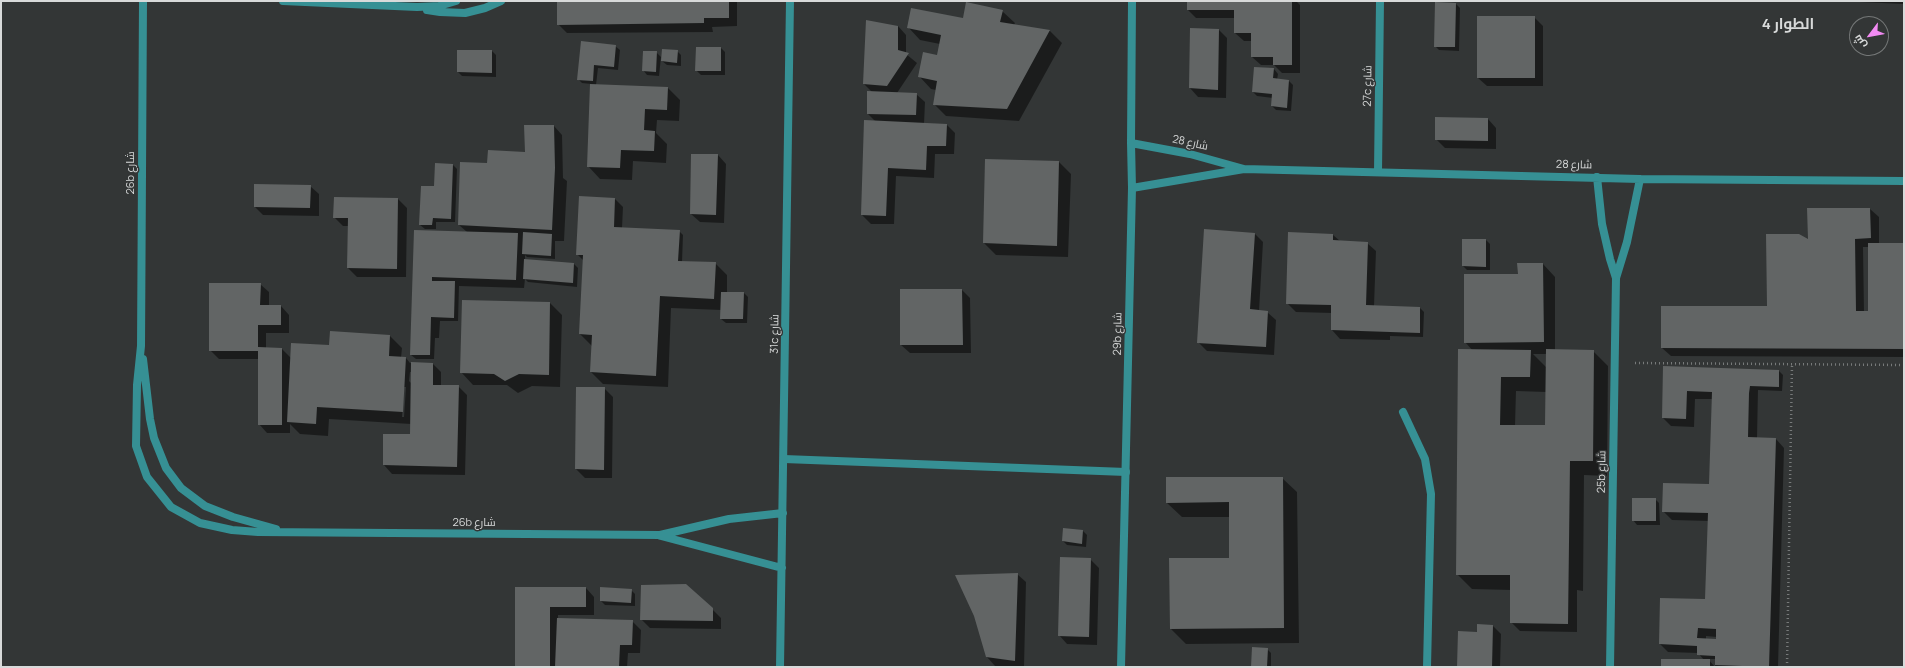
<!DOCTYPE html>
<html>
<head>
<meta charset="utf-8">
<style>
	body { margin:0 }
	#map { position:relative; width:1905px; height:668px; overflow:hidden; background:#333636; font-family:Manrope,Cairo,sans-serif }
	canvas { display:block }
	.frame { position:absolute; inset:0; border:2px solid #d8dada; pointer-events:none }
	.north { position:absolute; left:1849px; top:16px; width:40px; height:40px; box-sizing:border-box; background:#333636; border:1px solid #757878; border-radius:50%; rotate:238deg; font-size:11px; font-weight:700; line-height:16px; text-align:center; color:#d8dada }
	.north::after { content:''; display:block; margin:auto; width:14px; height:18px; background:#f28af3; clip-path:polygon(50% 0,100% 100%,50% 72%,0 100%) }
</style>
</head>
<body>
<div id="map">
<canvas width="1905" height="668"></canvas>
<div class="frame"></div>
<div class="north">ش</div>
</div>
<script>
const ctx = document.querySelector('canvas').getContext('2d');
ctx.lineJoin = 'round';
function paint(path, color) { ctx.fillStyle = color; ctx.fill(path, 'evenodd'); }
const toPath = rows => new Path2D(rows.map(r => 'M' + r).join(''));
function strokePath(path, color, width, dash) { ctx.strokeStyle = color; ctx.lineWidth = width; ctx.lineCap = dash ? 'butt' : 'round'; ctx.setLineDash(dash || []); ctx.stroke(path); }
function write(font, color, halo, rows, align = 'center') {
  ctx.font = font + ' Manrope,Cairo,sans-serif'; ctx.lineWidth = 3; ctx.setLineDash([]); ctx.textBaseline = 'middle'; ctx.strokeStyle = halo; ctx.fillStyle = color; for (const [text, x, y, turn = 0] of rows) {
    ctx.save(); ctx.translate(x, y); ctx.rotate((+turn || 0) * Math.PI / 180); ctx.textAlign = isNaN(turn) ? turn : align; if (halo) ctx.strokeText(text, 0, 0); ctx.fillText(text, 0, 0); ctx.restore();
  }
}
paint(toPath([
	[587,1,737,1,737,26,712,27,713,32,567,33,558,24],
	[1188,1,1296,1,1300,5,1300,73,1282,73,1274,65,1261,65,1252,57,1252,41,1244,41,1235,33,1235,18,1196,18,1188,10],
	[1837,1,1904,1,1904,4],
	[1456,4,1460,8,1459,51,1439,50,1435,46],
	[1002,11,1015,23,1014,25,1050,31,1062,43,1019,121,946,116,934,104,936,90,931,89,919,76,938,56,940,44,920,40,908,27,963,19],
	[1534,17,1543,26,1543,86,1487,86,1478,78],
	[898,26,906,35,906,54,917,63,897,93,916,94,925,102,924,124,947,125,955,133,954,154,935,154,934,178,896,176,894,224,871,224,862,215,865,121,876,122,868,114,872,92,864,84],
	[1191,29,1219,30,1227,38,1226,98,1198,97,1190,88],
	[615,46,620,50,618,70,598,68,596,85,668,88,680,100,679,121,657,120,656,133,667,144,666,163,633,161,632,180,600,179,588,166,591,84,582,83,578,79],
	[721,48,725,52,725,75,701,75,696,70],
	[492,51,496,55,496,77,462,76,458,72],
	[677,51,681,55,681,66,667,65,662,61],
	[656,52,661,57,659,76,647,75,643,70],
	[1255,68,1274,69,1278,74,1277,80,1289,81,1293,85,1291,111,1276,110,1272,106,1273,98,1257,96,1253,92],
	[1488,119,1496,128,1496,149,1445,148,1436,139],
	[554,126,562,135,563,178,567,181,564,241,555,241,555,259,527,257,525,255,525,260,574,264,578,268,577,287,528,282,525,279,524,288,459,286,458,321,440,321,439,338,435,338,434,359,416,359,411,355,415,231,467,232,459,225,488,164,525,153],
	[718,155,726,164,724,223,700,222,691,214],
	[1059,162,1071,174,1068,257,996,255,984,243],
	[453,165,457,169,455,222,436,222,436,229,425,229,420,225,435,187],
	[310,186,319,194,319,216,263,215,255,207],
	[335,198,398,199,407,208,406,277,357,277,348,268,349,226,343,226,334,217],
	[615,199,623,207,622,228,679,231,683,235,682,262,715,263,727,275,727,293,744,293,748,297,747,323,726,323,721,319,721,310,671,308,668,387,603,384,591,372,593,347,580,334,584,261,577,254],
	[1808,209,1870,209,1879,217,1879,244,1904,244,1904,357,1671,356,1662,348,1768,307,1809,241],
	[1863,247,1869,247,1869,312,1864,312],
	[1255,234,1263,242,1259,311,1267,312,1276,320,1274,355,1207,351,1198,342],
	[1333,235,1340,241,1367,243,1376,251,1374,306,1420,308,1424,312,1423,337,1390,336,1390,340,1340,339,1332,330,1332,313,1296,312,1287,303],
	[1486,240,1490,244,1490,270,1467,270,1463,266],
	[1543,264,1555,277,1555,350,1593,351,1608,366,1607,476,1584,475,1583,591,1577,590,1577,632,1520,631,1511,622,1511,590,1472,589,1457,574,1473,351,1465,342,1519,275],
	[1533,354,1547,354,1547,368],
	[1516,391,1546,392,1546,426,1515,426],
	[260,284,269,292,269,306,281,306,289,315,289,333,266,333,266,348,282,349,291,358,330,346,390,336,402,348,401,358,406,358,410,363,433,364,441,372,441,386,458,386,467,395,465,475,392,474,384,465,384,435,411,435,411,424,329,419,328,436,300,434,290,424,290,433,267,433,259,424,259,359,219,359,210,350],
	[410,372,412,372,411,383,409,381],
	[404,387,406,387,404,417,402,417],
	[962,290,970,298,971,353,910,353,901,345],
	[550,303,562,315,560,387,532,386,518,393,507,385,473,385,461,372],
	[1664,367,1779,371,1783,375,1782,391,1758,390,1757,438,1776,439,1784,448,1778,667,1662,667,1704,660,1698,653,1668,652,1660,644,1708,601,1709,521,1672,520,1663,511,1710,485,1713,399,1695,399,1694,427,1671,426,1663,418],
	[1706,636,1717,637,1717,640,1706,639],
	[1708,659,1716,659,1715,667],
	[577,388,604,388,613,397,612,478,585,478,576,469],
	[1282,478,1297,492,1299,643,1186,644,1171,629,1230,559,1230,517,1182,517,1167,503],
	[1655,499,1659,503,1660,525,1637,525,1633,520],
	[1083,531,1087,535,1086,547,1067,545,1063,541],
	[1090,559,1099,568,1097,645,1067,644,1059,635],
	[1017,574,1026,582,1024,667,995,666,987,657],
	[516,588,586,588,594,597,594,615,558,615,558,619,632,621,641,630,640,653,628,653,627,667,516,667],
	[631,590,635,594,635,606,605,605,601,601],
	[712,609,721,618,721,629,650,628,641,619],
	[1493,626,1501,634,1500,667,1458,667,1478,633],
	[1267,649,1271,653,1271,667,1252,667]
]), '#0007');
paint(toPath([
	[557,1,729,1,729,18,704,18,704,23,557,25],
	[1187,1,1292,1,1292,65,1273,65,1273,57,1251,57,1251,33,1234,33,1234,10,1187,10],
	[966,2,1003,10,1000,22,1050,30,1007,109,933,105,937,81,918,77,923,52,937,55,941,35,907,28,911,8,963,18],
	[1435,2,1456,3,1455,47,1434,47],
	[1477,16,1535,16,1535,78,1477,78],
	[866,20,898,26,898,50,909,53,887,86,863,84],
	[1190,28,1219,29,1218,90,1189,88],
	[581,41,616,45,614,67,594,65,593,81,577,80],
	[696,47,721,47,721,71,695,71],
	[662,49,678,50,677,63,661,61],
	[457,50,492,50,492,73,457,72],
	[643,51,657,51,656,72,642,71],
	[1254,67,1274,68,1273,78,1289,80,1287,108,1271,106,1272,94,1252,92],
	[590,84,668,87,667,110,645,109,644,130,655,131,654,151,621,150,620,168,587,167],
	[867,91,917,93,916,115,867,114],
	[1435,117,1488,118,1488,141,1435,140],
	[864,120,947,124,946,146,927,146,926,170,888,168,886,216,861,215],
	[524,125,554,125,555,168,552,230,458,225,460,162,487,163,488,150,525,152],
	[691,154,718,154,716,215,690,214],
	[985,159,1059,161,1057,246,983,243],
	[435,163,453,164,451,219,433,218,432,225,419,225,421,186,434,186],
	[254,184,311,185,310,208,254,207],
	[579,196,615,198,614,227,680,230,678,261,716,262,714,299,660,296,656,376,590,372,592,335,579,334,583,255,576,255],
	[334,197,398,198,397,269,347,268,348,218,333,218],
	[1807,208,1870,208,1871,238,1855,239,1856,311,1868,311,1868,243,1904,243,1904,349,1661,348,1661,306,1767,306,1766,234,1799,234,1808,239],
	[1204,229,1255,233,1250,309,1268,311,1266,347,1197,343],
	[414,230,518,233,516,280,432,277,432,281,455,281,454,318,431,317,430,355,410,355],
	[523,232,552,234,551,256,522,254],
	[1288,232,1333,234,1333,240,1368,242,1366,305,1420,307,1420,333,1331,330,1331,305,1286,304],
	[1462,239,1486,239,1486,267,1462,266],
	[524,259,574,263,573,283,523,279],
	[1517,263,1543,263,1544,342,1464,343,1464,274,1518,274],
	[209,283,261,283,260,305,281,305,281,325,258,325,258,347,282,348,282,425,258,425,258,351,209,351],
	[900,289,962,289,963,345,900,345],
	[721,292,744,292,743,319,720,319],
	[462,300,550,302,549,375,519,374,505,381,494,374,460,373],
	[330,331,390,335,389,356,406,357,403,412,317,407,316,424,287,422,291,343,329,345],
	[1458,349,1531,350,1530,377,1501,377,1500,425,1545,425,1546,349,1594,350,1593,461,1570,461,1568,624,1510,623,1510,575,1456,575],
	[411,362,433,363,433,385,459,385,457,467,383,465,383,434,410,434],
	[1663,366,1779,370,1779,387,1750,386,1749,393,1748,437,1776,438,1769,667,1715,665,1715,656,1697,655,1697,646,1659,644,1660,598,1705,599,1708,513,1662,512,1663,483,1709,484,1712,392,1687,391,1686,419,1662,418],
	[1698,628,1716,629,1716,639,1697,638],
	[576,387,605,387,604,470,575,469],
	[1166,477,1283,477,1284,628,1170,629,1169,558,1229,558,1229,502,1166,503],
	[1632,498,1656,498,1656,521,1632,521],
	[1063,528,1083,530,1082,544,1062,541],
	[1060,557,1091,558,1089,637,1058,636],
	[1018,573,1015,661,986,657,974,616,955,575],
	[686,584,713,608,713,621,640,620,641,585],
	[515,587,586,587,586,607,550,607,550,667,515,667],
	[600,587,632,589,631,603,600,601],
	[557,618,633,620,632,645,620,645,619,667,555,667],
	[1477,624,1493,625,1492,667,1457,667,1458,631,1477,632],
	[1252,647,1268,648,1267,667,1251,667],
	[1661,659,1710,659,1710,667,1661,667]
]), '#626565');
strokePath(toPath([
	[1635,363,1904,365],
	[1787,667,1792,364]
]), '#777a7a', 2.5, [1, 3]);
strokePath(toPath([
	[784,459,1126,472]
]), '#369094', 8);
strokePath(toPath([
	[143,1,141,346,137,385,136,446,147,477,171,507,200,523,232,530,258,532,660,535,729,519,783,513],
	[283,1,417,7,439,6,456,1],
	[427,10,440,12,465,13,485,8,501,1],
	[1131,143,1190,154,1244,169],
	[1378,172,1380,1],
	[1597,177,1602,224,1610,259,1616,278],
	[1132,188,1244,169,1640,179,1904,181],
	[143,359,150,419,154,438,166,468,181,488,205,506,233,517,276,529],
	[1403,412,1425,459,1431,494,1427,667],
	[661,536,782,568],
	[780,667,790,1],
	[1121,667,1132,188,1131,143,1132,1],
	[1610,667,1616,278,1627,242,1640,179]
]), '#369094', 8);
write('11px', '#d8dada', '#333636', [
	["27c شارع",1368,86,-89],
	["شارع 28",1190,143,12],
	["شارع 28",1574,165,1],
	["26b شارع",131,173,-90],
	["31c شارع",775,334,-89],
	["29b شارع",1118,334,-89],
	["25b شارع",1602,472,-89],
	["26b شارع",474,523]
]);
write('bold 15px', '#d8dada', '#333636', [
	["الطوار 4",1788,25]
]);
</script>
</body>
</html>
